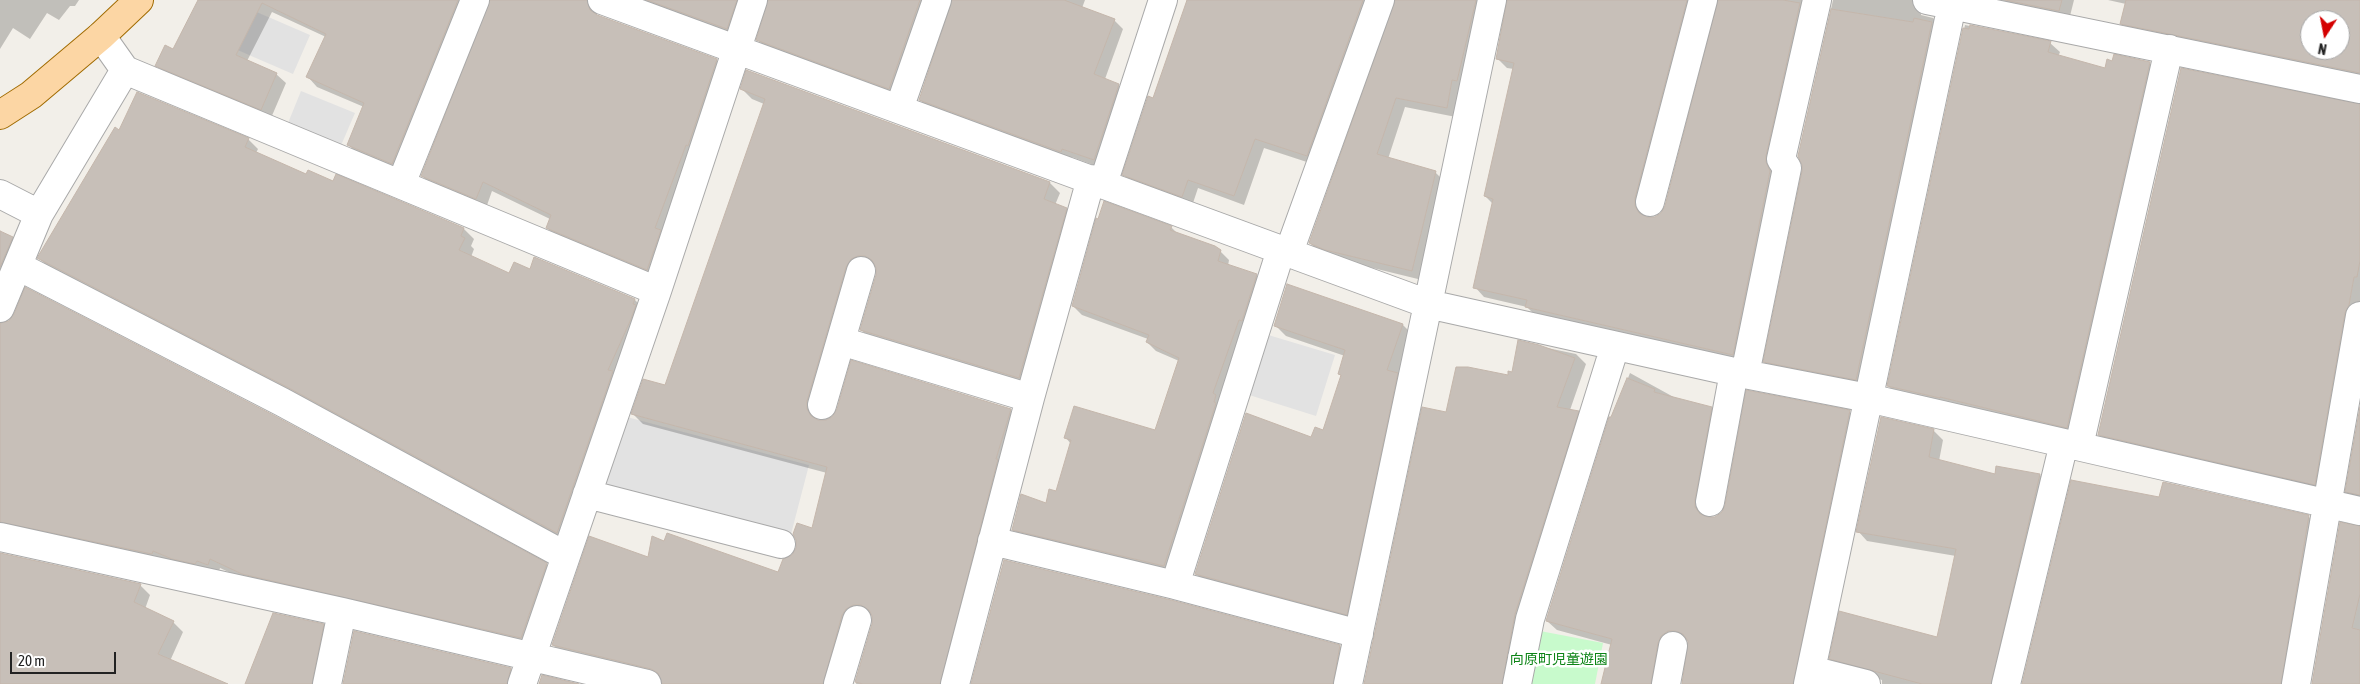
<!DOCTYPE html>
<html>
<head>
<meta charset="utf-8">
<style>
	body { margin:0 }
	#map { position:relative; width:2360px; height:684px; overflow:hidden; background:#f2efe9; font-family:"Asap Condensed",sans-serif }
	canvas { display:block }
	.north { position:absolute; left:2300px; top:10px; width:50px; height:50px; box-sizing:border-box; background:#fff; border:1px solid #a7a7a7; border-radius:50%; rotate:191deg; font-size:14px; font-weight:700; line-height:20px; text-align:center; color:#222 }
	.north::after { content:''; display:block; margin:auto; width:18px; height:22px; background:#d40000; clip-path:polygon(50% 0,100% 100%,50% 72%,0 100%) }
	.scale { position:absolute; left:10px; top:652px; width:106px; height:22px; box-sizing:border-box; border:2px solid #222; border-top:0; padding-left:6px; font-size:15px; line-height:18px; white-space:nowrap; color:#222; -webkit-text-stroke:4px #fff; paint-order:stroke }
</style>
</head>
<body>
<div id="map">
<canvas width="2360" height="684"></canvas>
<div class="north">N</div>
<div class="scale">20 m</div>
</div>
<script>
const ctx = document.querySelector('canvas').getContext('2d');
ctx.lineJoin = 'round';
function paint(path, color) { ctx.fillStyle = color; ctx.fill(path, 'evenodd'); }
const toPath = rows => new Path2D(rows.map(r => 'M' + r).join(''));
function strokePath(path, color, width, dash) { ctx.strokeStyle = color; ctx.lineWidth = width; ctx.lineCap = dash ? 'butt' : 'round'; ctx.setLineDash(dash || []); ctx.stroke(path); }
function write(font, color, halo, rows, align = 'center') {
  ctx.font = font + ' "Asap Condensed","Noto Sans JP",sans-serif'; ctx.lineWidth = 5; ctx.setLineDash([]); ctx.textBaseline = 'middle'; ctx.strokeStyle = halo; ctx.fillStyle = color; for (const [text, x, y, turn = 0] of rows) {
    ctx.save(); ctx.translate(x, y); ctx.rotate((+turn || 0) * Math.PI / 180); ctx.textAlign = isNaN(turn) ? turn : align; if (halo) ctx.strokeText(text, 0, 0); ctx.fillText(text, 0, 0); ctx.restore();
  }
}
paint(toPath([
	[1540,631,1603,643,1595,684,1529,684]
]), '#c8facc');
paint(toPath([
	[209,0,229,0,310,35,293,74,184,27],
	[301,91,355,113,339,150,286,128],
	[1265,334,1335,355,1316,416,1246,394],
	[623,416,809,465,790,538,601,489]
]), '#e2e2e2');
paint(toPath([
	[0,0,79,0,75,6,70,6,59,20,47,13,30,39,13,28,0,49],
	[206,0,473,0,402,173,358,155,349,145,364,107,317,87,308,77,326,37,272,12,247,61,276,74,286,83,271,118,166,75,157,65,174,51],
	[491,0,600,0,597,4,597,16,716,60,726,70,657,279,557,237,547,228,550,219,492,191,486,208,432,185,422,176],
	[633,0,751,0,737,38],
	[769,0,935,0,899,98,767,49,758,40],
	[953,0,1085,0,1082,8,1114,20,1123,29,1105,79,1118,85,1128,95,1104,169,1072,157,1071,161,930,109,920,100],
	[1188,0,1378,0,1316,165,1264,148,1244,205,1198,188,1192,206,1133,184,1124,175,1153,100],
	[1396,0,1489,0,1456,117,1405,107,1388,159,1435,172,1445,182,1422,280,1336,259,1320,253,1310,243],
	[1508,0,1701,0,1644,208,1645,218,1655,218,1662,214,1666,206,1719,0,1815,0,1742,364,1536,316,1527,307,1484,297,1475,287,1493,204,1485,196,1514,69,1507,68,1497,58],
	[1833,0,1924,0,1921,6,1921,15,1933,18,1942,28,1866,389,1774,371,1765,361,1803,164,1799,156],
	[1975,0,2074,0,2069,20],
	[2108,0,2360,0,2360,80,2131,33,2122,23,2126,4],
	[2310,20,2340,20,2340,50,2310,50],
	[1965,25,2050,43,2060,52,2058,57,2106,70,2149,63,2159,72,2076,436,1898,396,1888,386],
	[742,89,1050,183,1060,193,1055,205,1066,209,1076,219,1029,388,872,340,861,330,877,276,876,266,868,265,817,411,817,421,1010,410,1020,420,951,684,856,684,873,624,873,615,863,615,835,684,663,684,663,679,563,655,553,645,649,559,779,574,813,530,827,473,643,424,633,414,666,387,764,104,752,99],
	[2360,105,2360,314,2324,493,2109,444,2099,434],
	[120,132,248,139,258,149,256,153,307,175,334,183,336,176,464,229,474,239,471,246,474,249,471,257,510,274,531,270,535,259,635,300,645,310,567,542,49,268,39,258],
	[1171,227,1177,233,1220,251,1229,260,1228,266,1256,275,1265,284,1173,575,1022,538,1013,529,1047,504,1057,493,1071,444,1066,438,1156,431,1179,361,1156,351,1147,342,1148,339,1082,315,1073,306],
	[0,233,12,238,22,248,0,301],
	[1287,286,1403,325,1414,336,1358,625,1207,585,1196,574,1312,438,1324,431,1342,376,1339,374,1345,356,1286,336,1275,325],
	[0,324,546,564,556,575,531,648,254,584,220,568,218,574,0,535],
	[1519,342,1576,354,1586,364,1570,410,1578,412,1588,422,1513,684,1365,684,1447,413,1513,373],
	[1630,373,1679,400,1711,408,1721,418,1704,510,1704,517,1715,518,1849,412,1859,421,1803,684,1683,684,1689,641,1686,640,1678,640,1662,684,1603,684,1612,645,1557,630,1547,621,1612,418],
	[2360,415,2360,502,2347,491],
	[1933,430,1943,440,1939,461,1996,476,1997,467,2040,475,2049,485,2001,684,1882,684,1882,680,1840,668,1831,658,1938,639,1956,556,1867,541,1858,531],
	[2164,483,2309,517,2318,526,2291,684,2023,684,2160,499],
	[2360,527,2360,684,2313,684],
	[0,554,140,585,150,595,145,609,173,622,183,632,170,661,227,684,0,684],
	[323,625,333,635,323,684,246,684],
	[1340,646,1350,656,1345,684,972,684],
	[510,669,520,679,519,684,344,684]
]), '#0003');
const building = toPath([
	[198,0,458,0,392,164,347,145,364,103,306,77,326,34,262,3,236,55,277,73,261,110,155,66,165,45,173,49,198,0],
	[490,0,587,0,590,10,597,15,717,59,688,146,686,145,655,228,661,230,647,270,546,228,551,215,483,182,476,199,421,176,490,0],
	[647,0,737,0,727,29,647,0],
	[768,0,920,0,889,89,756,40,768,0],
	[952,0,1064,0,1115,19,1094,74,1119,84,1094,160,1062,149,1061,152,919,100,952,0],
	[1187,0,1363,0,1307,156,1255,139,1234,196,1188,180,1182,197,1122,175,1148,96,1153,98,1187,0],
	[1395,0,1476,0,1457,81,1452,80,1447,108,1396,98,1377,154,1436,171,1412,271,1325,250,1309,243,1395,0],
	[1507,0,1687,0,1635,198,1635,206,1639,213,1647,217,1655,217,1661,213,1665,206,1718,0,1783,0,1800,3,1766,156,1766,162,1770,171,1733,355,1525,307,1527,300,1473,288,1493,199,1484,196,1514,63,1496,59,1507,0],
	[2005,0,2062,0,2059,11,2005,0],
	[2126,0,2360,0,2360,73,2120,24,2126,0],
	[2310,20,2340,20,2340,50,2310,50,2310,20],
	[1831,9,1913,22,1914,18,1932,22,1856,380,1763,362,1802,171,1802,165,1798,156,1831,9],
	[1970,25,2051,41,2048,52,2105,68,2107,59,2112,61,2114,54,2150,62,2067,428,1940,397,1940,398,1887,386,1963,28,1969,29,1970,25],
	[2181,68,2360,104,2360,261,2357,277,2354,277,2349,305,2345,313,2315,485,2098,435,2181,68],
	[746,70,1050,182,1044,199,1067,208,1019,378,860,330,876,275,876,268,872,260,865,256,858,256,851,259,846,267,807,401,807,409,811,416,818,420,826,420,832,417,837,409,851,360,1011,409,996,459,998,459,940,684,863,684,855,682,872,624,872,616,869,610,861,605,853,605,846,609,842,615,823,684,662,684,658,673,651,669,552,645,589,536,648,557,652,536,664,541,667,533,778,572,783,559,792,555,796,548,796,540,793,534,797,523,812,528,827,467,631,414,643,379,665,385,765,99,740,89,746,70],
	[137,92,249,138,245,147,306,174,308,170,333,181,336,174,464,228,461,236,465,238,459,250,509,273,514,262,530,269,534,257,635,299,633,304,636,305,631,319,608,370,613,371,557,533,289,388,37,258,115,127,119,130,137,92],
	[1104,201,1172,226,1170,230,1215,246,1221,250,1218,261,1257,274,1242,321,1239,320,1213,393,1216,395,1214,402,1216,403,1164,566,1012,530,1021,494,1046,503,1049,489,1056,491,1071,440,1064,438,1074,406,1155,430,1179,358,1146,342,1149,335,1072,306,1096,218,1098,219,1104,201],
	[0,231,13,237,0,267,0,231],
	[1287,284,1403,324,1387,370,1398,373,1347,615,1195,574,1246,413,1311,437,1315,427,1323,430,1341,375,1338,374,1345,350,1274,326,1287,284],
	[25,287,275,416,547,563,521,638,242,574,210,559,208,565,197,561,195,564,172,559,153,551,152,554,0,522,0,323,9,321,14,314,25,287],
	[1518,340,1539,345,1575,358,1557,407,1579,411,1515,614,1502,684,1364,684,1422,407,1446,412,1456,367,1468,367,1508,375,1508,371,1512,372,1518,340],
	[1627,378,1655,389,1654,392,1712,407,1695,500,1695,507,1700,514,1708,517,1715,517,1722,512,1725,505,1746,390,1850,410,1793,684,1682,684,1688,641,1683,634,1675,631,1668,631,1661,636,1658,643,1651,684,1601,684,1612,639,1546,621,1609,417,1611,417,1627,378],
	[2360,407,2360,495,2345,492,2360,407],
	[1881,417,1934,429,1929,457,1995,474,1996,466,2040,474,1991,684,1922,684,1829,659,1839,611,1937,637,1948,587,1956,549,1856,532,1881,417],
	[2071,480,2159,497,2163,482,2309,515,2281,684,2022,684,2071,480],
	[2340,522,2360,526,2360,594,2352,628,2360,630,2360,684,2312,684,2340,522],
	[0,553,141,584,134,602,174,621,158,654,228,684,0,684,0,553],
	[1004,560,1171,600,1340,645,1333,684,971,684,1004,560],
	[273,613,324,624,312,684,245,684,273,613],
	[354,631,511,668,507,684,343,684,354,631],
	[542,675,579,684,539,684,542,675]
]);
paint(building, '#c7bfb8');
strokePath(building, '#c4b6ab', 1);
const minor = toPath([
	[602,0,1428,304,1734,372,1868,398,2360,511],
	[1927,0,2360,89],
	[101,36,125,70,657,291],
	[899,109,937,0],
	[401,184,475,0],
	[1103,184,1163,0],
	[0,194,39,214],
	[1650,202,1703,0],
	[1289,252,1380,0],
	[18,266,282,402,566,556],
	[0,308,39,214,125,70],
	[841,341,1030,398],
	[1745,374,1787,168,1781,159,1817,0],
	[822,405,861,271],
	[2079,446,2169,49],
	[587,494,781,544],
	[1710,502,1734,372],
	[0,537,342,612,647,684],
	[992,541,1175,585,1359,634],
	[1175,585,1281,250],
	[1811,670,1866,684],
	[327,684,342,612],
	[522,684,657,291,753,0],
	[838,684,857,620],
	[955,684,1030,398,1091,179],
	[1348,684,1492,0],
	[1517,684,1530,619,1615,346],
	[1666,684,1673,646],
	[1808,684,1953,0],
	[2006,684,2064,443],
	[2296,684,2360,316]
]);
const major = toPath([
	[0,115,31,95,101,36,139,0]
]);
strokePath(minor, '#a9a9a9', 30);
strokePath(major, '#a06b00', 30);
strokePath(minor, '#fff', 28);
strokePath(major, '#fcd6a4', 28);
write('14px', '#0c8416', '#fff', [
	["向原町児童遊園",1559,660]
]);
</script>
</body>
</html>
